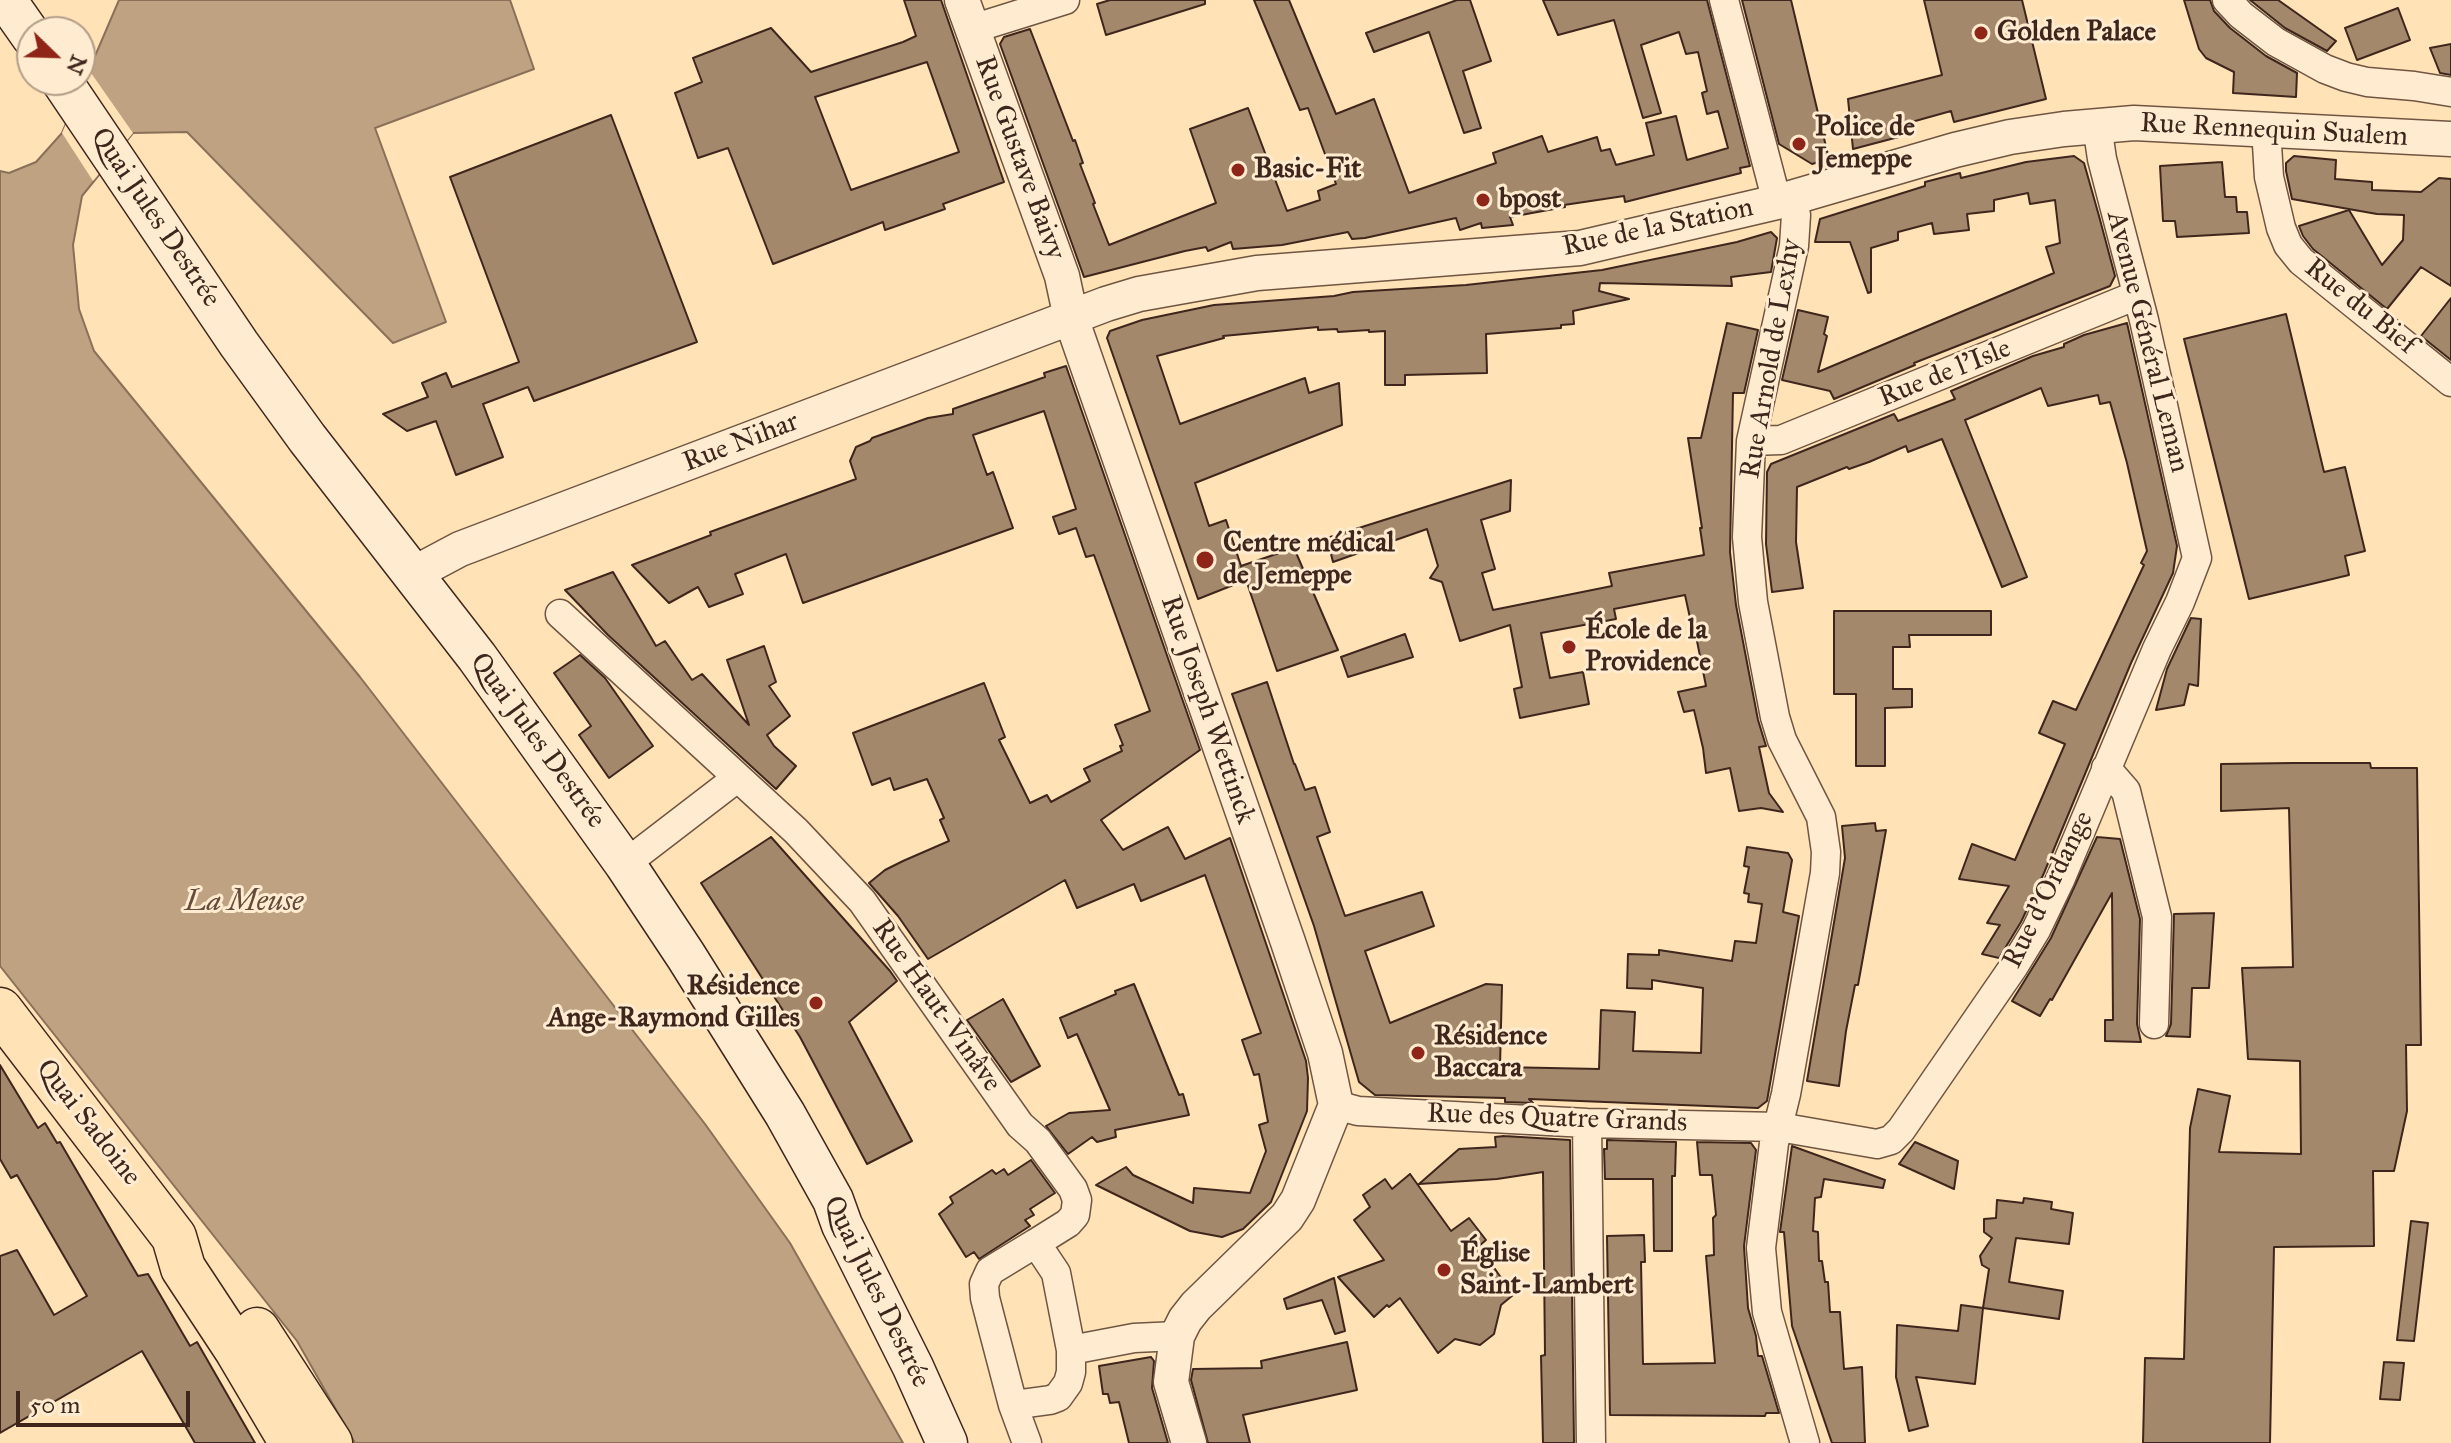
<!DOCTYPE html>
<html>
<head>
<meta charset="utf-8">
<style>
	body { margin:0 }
	#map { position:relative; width:2451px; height:1443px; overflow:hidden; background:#ffe2b6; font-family:"IM FELL Great Primer",serif }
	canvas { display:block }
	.north { position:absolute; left:16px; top:16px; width:80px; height:80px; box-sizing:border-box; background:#ffecd0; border:2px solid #b29d88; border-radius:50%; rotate:113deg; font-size:22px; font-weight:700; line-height:32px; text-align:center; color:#3f261c }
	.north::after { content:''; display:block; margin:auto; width:28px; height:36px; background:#8f2418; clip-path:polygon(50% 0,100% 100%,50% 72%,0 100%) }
	.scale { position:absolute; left:16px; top:1391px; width:174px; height:36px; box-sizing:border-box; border:4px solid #3f261c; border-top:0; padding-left:10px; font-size:24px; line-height:28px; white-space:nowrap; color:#3f261c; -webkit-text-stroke:6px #ffecd0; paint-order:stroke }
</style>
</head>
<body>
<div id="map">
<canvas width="2451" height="1443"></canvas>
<div class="north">N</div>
<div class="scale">50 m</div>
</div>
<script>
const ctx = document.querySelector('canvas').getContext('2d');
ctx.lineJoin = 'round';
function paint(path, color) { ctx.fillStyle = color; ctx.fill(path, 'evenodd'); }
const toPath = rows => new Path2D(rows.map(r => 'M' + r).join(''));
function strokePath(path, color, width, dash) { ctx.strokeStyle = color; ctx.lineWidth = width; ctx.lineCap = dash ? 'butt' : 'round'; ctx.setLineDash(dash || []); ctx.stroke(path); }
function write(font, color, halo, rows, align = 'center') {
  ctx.font = font + ' "IM FELL Great Primer",serif'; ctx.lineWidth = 6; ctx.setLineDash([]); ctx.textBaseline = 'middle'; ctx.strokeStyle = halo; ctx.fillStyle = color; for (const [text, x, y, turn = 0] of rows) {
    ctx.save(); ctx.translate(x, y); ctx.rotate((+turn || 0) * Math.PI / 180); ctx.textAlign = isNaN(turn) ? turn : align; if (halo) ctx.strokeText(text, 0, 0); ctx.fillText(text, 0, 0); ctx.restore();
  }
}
const water = toPath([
	[119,0,510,0,534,69,375,128,446,322,393,343,187,132,133,133,82,196,73,245,79,309,94,351,360,677,705,1124,790,1243,903,1443,355,1443,297,1341,0,966,0,171,9,173,36,162,62,133,119,0]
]);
paint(water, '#bea282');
strokePath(water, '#8b7059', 2);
paint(toPath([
	[89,70,133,133,93,181,62,133]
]), '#ffe2b6');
const building = toPath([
	[904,0,941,0,1004,182,943,204,945,209,885,230,883,222,773,264,728,148,698,158,675,93,702,82,693,58,771,28,811,72,903,42,916,36,904,0],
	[927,62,959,152,851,190,815,97,927,62],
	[1110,0,1205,0,1205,4,1106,35,1097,4,1110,0],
	[1254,0,1289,0,1336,114,1374,99,1409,193,1496,163,1493,153,1542,136,1548,152,1597,137,1601,151,1610,149,1616,165,1654,155,1646,123,1676,116,1687,160,1728,148,1718,111,1707,114,1702,93,1707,91,1698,52,1686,54,1679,32,1641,45,1661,113,1643,118,1614,20,1558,35,1543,0,1707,0,1750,166,1740,168,1741,173,1625,202,1624,196,1564,205,1565,207,1510,217,1513,225,1482,228,1481,223,1460,230,1456,218,1365,238,1352,239,1348,232,1282,245,1233,249,1231,242,1208,251,1206,247,1185,251,1084,277,1000,44,1004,37,1030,29,1073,141,1075,140,1083,163,1080,164,1095,203,1093,204,1109,245,1216,203,1190,129,1248,108,1287,211,1320,200,1318,191,1336,184,1308,108,1300,110,1254,0],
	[1457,0,1470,0,1491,61,1463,71,1481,128,1464,133,1429,32,1374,52,1366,33,1457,0],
	[1742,0,1791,0,1829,159,1812,164,1779,144,1742,0],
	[1924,0,2022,0,2046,99,1954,122,1951,111,1908,123,1910,134,1853,149,1848,99,1942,75,1924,0],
	[2184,0,2210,0,2214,11,2230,28,2266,56,2297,73,2296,97,2233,93,2234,72,2206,58,2199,49,2184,0],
	[2250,0,2278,0,2336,41,2327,51,2285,28,2250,0],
	[2398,8,2410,40,2357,60,2345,28,2398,8],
	[2451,44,2451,75,2440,73,2430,48,2451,44],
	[611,115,697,342,534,401,528,387,483,404,503,457,456,475,436,421,407,431,383,414,428,397,422,383,446,373,452,387,519,362,450,177,611,115],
	[2074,156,2084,163,2099,216,2115,276,2110,286,1914,363,1915,365,1834,399,1830,391,1782,380,1798,310,1828,317,1824,334,1827,336,1818,372,2054,273,2046,247,2060,243,2055,200,2030,204,2028,193,1994,200,1994,211,1967,214,1969,230,1934,234,1932,223,1898,232,1898,240,1871,248,1871,292,1868,293,1850,242,1815,242,1820,219,1925,186,1925,182,1960,173,1961,178,2026,162,2074,156],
	[2294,156,2336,160,2335,179,2372,182,2372,190,2421,192,2439,178,2451,179,2451,286,2421,267,2387,309,2313,249,2303,236,2299,226,2349,210,2382,265,2403,240,2404,215,2377,214,2292,199,2286,171,2286,163,2294,156],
	[2222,162,2225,197,2236,197,2237,212,2247,212,2249,233,2177,237,2175,221,2163,221,2160,166,2222,162],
	[1771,232,1777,238,1771,272,1731,277,1732,286,1600,283,1599,291,1629,299,1573,311,1574,324,1561,325,1561,328,1486,334,1487,373,1405,375,1405,385,1385,385,1385,331,1369,332,1369,330,1338,332,1337,329,1318,330,1318,327,1223,336,1224,338,1157,356,1180,424,1305,378,1309,393,1339,383,1342,425,1195,483,1209,526,1226,520,1242,569,1241,566,1294,548,1338,650,1277,671,1246,580,1198,599,1107,338,1110,331,1142,320,1214,305,1334,296,1353,292,1466,285,1602,270,1737,242,1771,232],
	[2451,298,2451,360,2421,336,2451,298],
	[2286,314,2324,472,2345,467,2365,551,2345,556,2349,575,2249,599,2184,339,2286,314],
	[1727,323,1758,330,1744,393,1733,393,1730,552,1736,605,1758,720,1766,746,1759,747,1769,793,1783,812,1761,808,1739,811,1730,768,1706,773,1703,748,1694,710,1684,712,1678,692,1706,686,1696,636,1694,636,1685,595,1614,609,1616,619,1541,633,1550,678,1583,672,1589,704,1520,718,1514,689,1522,687,1510,625,1460,641,1442,582,1430,578,1438,566,1427,529,1333,562,1327,538,1511,480,1510,511,1481,520,1495,569,1482,573,1493,610,1612,586,1609,573,1704,555,1700,528,1702,528,1688,438,1701,438,1727,323],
	[2127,323,2177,546,2173,573,2131,663,2044,873,2021,922,1999,958,1982,954,2000,925,1987,923,2009,886,1959,879,1972,844,2015,860,2065,744,2039,733,2053,701,2076,710,2144,565,2141,563,2147,551,2127,463,2110,402,2100,404,2098,395,2048,406,2041,388,1965,420,2027,577,2002,587,1942,439,1908,452,1906,446,1869,462,1849,469,1847,467,1797,487,1796,542,1803,588,1772,592,1766,544,1767,472,1771,464,1894,414,1898,421,1955,399,1951,391,2033,356,2064,347,2064,344,2084,335,2127,323],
	[1066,366,1200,750,1101,820,1123,850,1168,827,1185,859,1230,838,1306,1061,1308,1078,1307,1111,1271,1202,1243,1229,1222,1237,1190,1231,1096,1185,1126,1167,1133,1175,1193,1203,1194,1188,1250,1193,1266,1151,1259,1125,1268,1122,1259,1074,1254,1075,1242,1040,1261,1033,1205,875,1141,901,1134,884,1077,908,1065,880,928,959,898,916,869,883,885,870,903,861,949,841,940,820,944,818,927,779,894,790,890,778,872,785,853,733,984,683,1005,737,999,740,1030,803,1047,795,1051,802,1090,781,1084,769,1122,751,1120,746,1123,745,1115,725,1150,711,1094,555,1086,557,1076,528,1059,534,1053,517,1076,509,1044,411,973,435,987,475,993,472,1013,528,803,603,786,554,735,574,743,594,709,607,698,587,669,603,632,565,711,535,710,532,856,479,850,461,856,447,870,441,872,438,928,418,953,414,953,409,1045,377,1044,373,1066,366],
	[613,572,656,646,665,641,692,680,702,674,749,725,727,660,764,646,776,682,769,686,790,716,767,735,774,746,796,766,776,789,608,635,565,590,613,572],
	[1834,611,1991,611,1991,635,1909,635,1910,647,1893,647,1893,689,1912,689,1912,707,1885,708,1885,766,1856,766,1856,694,1834,694,1834,611],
	[2191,618,2201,619,2198,686,2189,684,2184,705,2156,710,2167,669,2191,618],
	[1405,634,1413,657,1348,677,1341,657,1405,634],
	[580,655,605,678,653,746,609,778,579,735,591,726,554,673,580,655],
	[1267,682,1294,764,1295,764,1305,790,1315,787,1330,832,1317,837,1345,916,1422,892,1434,926,1365,951,1390,1023,1486,984,1502,985,1500,1067,1599,1069,1601,1010,1635,1012,1633,1051,1701,1053,1703,988,1652,980,1652,989,1627,988,1628,954,1659,955,1659,950,1732,961,1735,941,1756,943,1762,904,1748,902,1749,894,1744,893,1749,867,1744,866,1747,847,1788,853,1792,860,1783,912,1799,916,1767,1101,1758,1108,1529,1099,1533,1103,1505,1102,1505,1098,1375,1095,1359,1082,1314,926,1232,694,1267,682],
	[2293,763,2370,763,2371,768,2417,768,2421,1045,2406,1045,2407,1111,2394,1171,2373,1171,2374,1246,2274,1247,2270,1443,2143,1443,2145,1358,2184,1359,2190,1128,2198,1089,2230,1096,2219,1152,2301,1154,2300,1061,2248,1059,2242,968,2293,967,2289,808,2221,811,2221,764,2293,763],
	[1875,823,1876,831,1886,830,1858,985,1855,985,1846,1031,1839,1086,1807,1081,1845,858,1842,826,1875,823],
	[771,837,890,971,897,981,849,1022,912,1141,867,1164,800,1037,701,883,771,837],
	[2097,837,2120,839,2140,919,2137,1024,2141,1042,2105,1041,2105,1020,2113,1020,2112,893,2052,1000,2050,999,2040,1016,2012,1001,2051,938,2097,837],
	[2214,913,2209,988,2192,988,2190,1037,2166,1036,2171,1024,2174,914,2214,913],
	[1134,984,1179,1095,1183,1094,1189,1115,1115,1130,1116,1137,1097,1142,1092,1137,1068,1154,1046,1126,1069,1113,1110,1110,1077,1034,1068,1038,1060,1018,1116,994,1115,991,1134,984],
	[1003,999,1040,1066,1011,1082,967,1020,1003,999],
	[0,1065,38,1128,45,1123,57,1143,60,1142,138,1276,148,1274,190,1346,197,1342,255,1443,195,1443,142,1351,0,1433,0,1256,17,1250,54,1315,87,1296,17,1175,11,1178,0,1159,0,1065],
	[1504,1136,1570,1140,1574,1443,1543,1443,1541,1356,1545,1355,1543,1172,1497,1179,1419,1184,1459,1149,1496,1147,1495,1137,1504,1136],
	[1607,1140,1676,1142,1675,1176,1672,1176,1672,1251,1654,1251,1653,1179,1605,1179,1604,1149,1607,1149,1607,1140],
	[1697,1142,1751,1143,1756,1150,1744,1246,1748,1308,1756,1336,1758,1356,1762,1356,1779,1413,1766,1413,1765,1416,1610,1415,1607,1236,1644,1235,1645,1262,1641,1262,1643,1364,1715,1363,1706,1256,1714,1255,1713,1218,1716,1215,1712,1175,1700,1175,1697,1142],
	[1915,1142,1958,1161,1954,1189,1899,1164,1915,1142],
	[1792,1146,1885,1180,1883,1188,1824,1179,1821,1197,1815,1198,1813,1231,1818,1232,1819,1261,1822,1261,1825,1282,1828,1282,1830,1312,1840,1312,1844,1369,1862,1367,1865,1443,1832,1443,1792,1326,1784,1232,1780,1232,1792,1146],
	[1031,1160,1055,1193,1030,1209,1034,1215,1025,1220,1030,1226,979,1259,974,1252,966,1257,939,1214,953,1203,950,1197,992,1170,996,1174,1004,1169,1008,1175,1031,1160],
	[1410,1174,1451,1231,1469,1218,1486,1240,1479,1246,1513,1295,1501,1305,1494,1334,1480,1345,1455,1339,1438,1353,1400,1298,1389,1307,1387,1305,1374,1317,1338,1277,1384,1260,1354,1220,1370,1207,1363,1195,1385,1179,1392,1189,1410,1174],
	[2024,1198,2052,1202,2051,1209,2073,1213,2069,1244,2016,1238,2009,1282,2063,1291,2059,1319,1983,1308,1989,1269,1982,1265,1980,1256,1992,1238,1984,1232,1984,1219,1996,1218,1997,1200,2023,1203,2024,1198],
	[2411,1221,2428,1223,2414,1341,2397,1340,2411,1221],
	[1334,1278,1345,1331,1335,1334,1322,1300,1287,1309,1284,1299,1334,1278],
	[1961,1305,1983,1308,1975,1384,1916,1377,1928,1426,1909,1431,1896,1377,1897,1325,1958,1331,1961,1305],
	[1347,1342,1357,1390,1243,1415,1250,1443,1208,1443,1191,1380,1193,1369,1262,1368,1261,1361,1347,1342],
	[1151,1357,1154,1361,1152,1388,1168,1443,1129,1443,1119,1402,1110,1403,1108,1394,1103,1394,1099,1366,1151,1357],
	[2384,1362,2404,1363,2400,1400,2380,1399,2384,1362]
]);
paint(building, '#a3886c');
strokePath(building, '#3f261c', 2);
const minor = toPath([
	[1724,0,1777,202],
	[2227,0,2241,15,2276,42,2325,69,2346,77,2367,82,2414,86,2451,92],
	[972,29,1065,0],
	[2266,128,2269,177,2281,228,2288,245,2301,261,2451,382],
	[1792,198,1796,215,1794,246,1751,441,1747,537,1753,602,1775,717,1782,740,1821,817,1826,852,1825,873,1786,1094,1774,1143,1761,1248,1767,1312,1805,1443],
	[1751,441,1781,440,2137,295],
	[560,614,796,831,862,901,1020,1125,1038,1141,1073,1189,1077,1200,1075,1215,1068,1223,1036,1243],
	[2106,768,2126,791,2157,917,2154,1024],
	[625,864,737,778],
	[1336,1105,1358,1111,1587,1123,1779,1127,1877,1144,1891,1140,1901,1130,2014,966,2036,930,2060,880,2157,649,2180,602,2197,558,2144,320,2102,159,2097,125],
	[1587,1123,1591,1443],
	[1071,1350,1134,1338,1177,1336],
	[1013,1405,1050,1400,1058,1397,1068,1383,1071,1372,1071,1350,1056,1273,1036,1243,990,1271,984,1284,985,1298,992,1325,1013,1405,1027,1443]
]);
const tertiary = toPath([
	[962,0,1062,276,1071,318,1288,942,1325,1053,1336,1105,1298,1200,1287,1217,1196,1306,1185,1320,1177,1336,1171,1382,1189,1443],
	[413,574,460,549,1106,304,1139,294,1257,273,1580,248,1777,202,1955,150,2010,137,2064,129,2134,123,2451,139]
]);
const secondary = toPath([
	[6,0,32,37],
	[61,80,239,344,307,438,477,657,625,864,686,956,785,1114,833,1200,842,1225,913,1367,947,1443]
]);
const primary = toPath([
	[0,1010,174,1237,183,1268,237,1350,292,1443],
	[257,1330,330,1443]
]);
strokePath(minor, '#6f5542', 31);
strokePath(tertiary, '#6f5542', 37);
strokePath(secondary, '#3f261c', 43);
strokePath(primary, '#3f261c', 47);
strokePath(minor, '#ffecd0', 28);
strokePath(tertiary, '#ffecd0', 34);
strokePath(secondary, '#ffecd0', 40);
strokePath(primary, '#ffe2b6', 44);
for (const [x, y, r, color] of [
	[1981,33,8,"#8f2418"],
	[1799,144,8,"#8f2418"],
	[1238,170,8,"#8f2418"],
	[1483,200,8,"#8f2418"],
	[1205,560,10,"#8f2418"],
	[1569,647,8,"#8f2418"],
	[816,1003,8,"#8f2418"],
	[1418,1053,8,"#8f2418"],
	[1444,1270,8,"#8f2418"]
]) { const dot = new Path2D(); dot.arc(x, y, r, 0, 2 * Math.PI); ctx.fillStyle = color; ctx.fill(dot); strokePath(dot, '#ffecd0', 3); }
write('bold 28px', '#3f261c', '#ffecd0', [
	["Golden Palace",1997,33],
	["Police de",1815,128],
	["Jemeppe",1815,160],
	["Basic-Fit",1254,170],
	["bpost",1499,200],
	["Centre médical",1223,544],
	["de Jemeppe",1223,576],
	["École de la",1585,631],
	["Providence",1585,663],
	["Résidence",800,987,"right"],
	["Ange-Raymond Gilles",800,1019,"right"],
	["Résidence",1434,1037],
	["Baccara",1434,1069],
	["Église",1460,1254],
	["Saint-Lambert",1460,1286]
], 'left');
write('28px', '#3f261c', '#ffecd0', [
	["Rue Rennequin Sualem",2274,131,3],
	["Rue Gustave Baivy",1019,158,70],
	["Quai Jules Destrée",155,218,56],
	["Rue de la Station",1658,228,-12],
	["Rue du Bief",2360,307,39],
	["Avenue Général Leman",2147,342,76],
	["Rue Arnold de Lexhy",1772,359,-80],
	["Rue de l'Isle",1945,374,-22],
	["Rue Nihar",741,443,-21],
	["Rue Joseph Wettinck",1207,710,71],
	["Quai Jules Destrée",537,741,54],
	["Rue d'Ordange",2049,890,-64],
	["Rue Haut-Vinâve",936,1006,55],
	["Rue des Quatre Grands",1557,1119,2],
	["Quai Sadoine",88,1123,52],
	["Quai Jules Destrée",876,1292,64]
]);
write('italic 30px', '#654b3b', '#ffecd0', [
	["La Meuse",244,903]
]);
</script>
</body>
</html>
